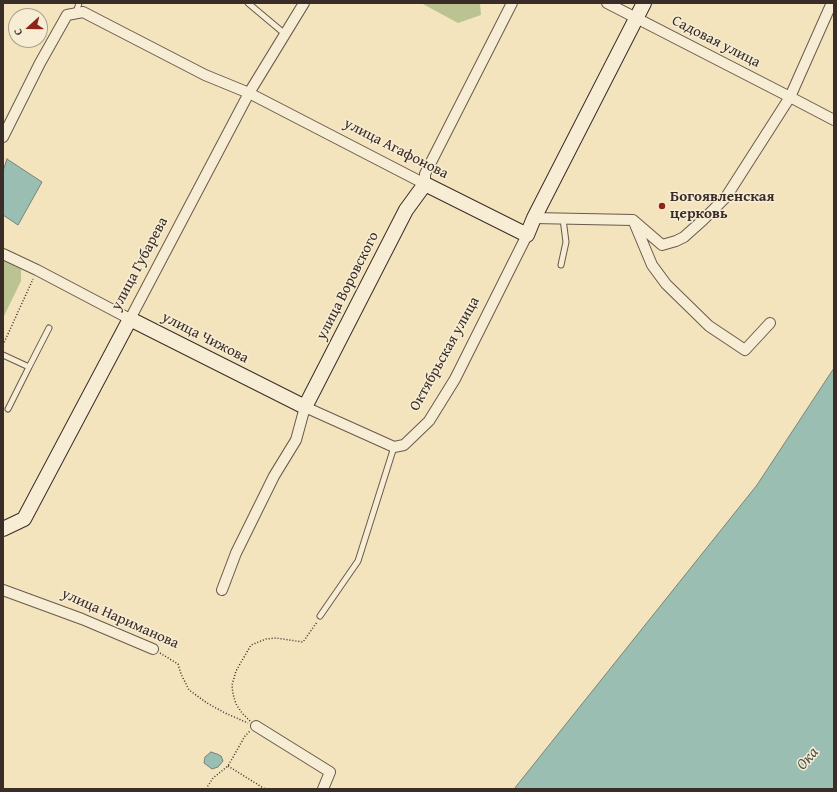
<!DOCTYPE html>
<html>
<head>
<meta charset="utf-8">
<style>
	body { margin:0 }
	#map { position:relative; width:837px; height:792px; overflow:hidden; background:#f3e4bd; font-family:"Gentium Book Plus",serif }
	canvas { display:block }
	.frame { position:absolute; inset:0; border:4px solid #3a2c27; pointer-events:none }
	.north { position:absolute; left:8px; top:8px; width:40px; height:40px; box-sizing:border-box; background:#f7edd4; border:1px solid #aba08f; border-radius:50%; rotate:249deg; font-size:11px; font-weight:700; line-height:16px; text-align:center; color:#3a2c27 }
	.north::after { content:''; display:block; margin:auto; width:14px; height:18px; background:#8f2418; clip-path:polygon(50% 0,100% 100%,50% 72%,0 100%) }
</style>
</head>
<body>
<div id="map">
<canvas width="837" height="792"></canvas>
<div class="frame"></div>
<div class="north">С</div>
</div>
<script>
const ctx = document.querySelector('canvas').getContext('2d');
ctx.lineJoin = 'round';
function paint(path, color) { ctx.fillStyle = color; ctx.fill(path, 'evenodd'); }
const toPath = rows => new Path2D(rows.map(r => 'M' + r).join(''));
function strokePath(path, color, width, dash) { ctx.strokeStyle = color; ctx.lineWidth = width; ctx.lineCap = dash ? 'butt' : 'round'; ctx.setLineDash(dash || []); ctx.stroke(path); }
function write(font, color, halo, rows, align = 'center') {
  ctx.font = font + ' "Gentium Book Plus",serif'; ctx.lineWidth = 3; ctx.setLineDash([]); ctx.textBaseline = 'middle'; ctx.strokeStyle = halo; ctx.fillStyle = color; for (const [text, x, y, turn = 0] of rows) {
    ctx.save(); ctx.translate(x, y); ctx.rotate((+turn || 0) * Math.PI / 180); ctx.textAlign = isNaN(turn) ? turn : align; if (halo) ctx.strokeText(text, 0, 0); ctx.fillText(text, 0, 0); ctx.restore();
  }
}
paint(toPath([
	[421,3,480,3,481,15,458,23],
	[3,260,21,269,21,281,3,318]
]), '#bbc491');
const water = toPath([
	[7,159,42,182,18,225,3,215,3,171,7,159],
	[834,368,834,789,514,789,757,485,834,368],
	[211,752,217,754,221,756,223,761,218,767,212,769,204,763,205,757,211,752]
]);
paint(water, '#9bbeb3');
strokePath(water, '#74847b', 1);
const lane = toPath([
	[248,3,285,34],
	[76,13,79,3],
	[561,265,566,242,563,219],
	[3,355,29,367,8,409],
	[29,367,49,328],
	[320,616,358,561,394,447]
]);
const street = toPath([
	[833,3,830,7,790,97,834,120],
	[3,137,40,63,67,15,83,12,205,75,249,93,425,184,425,174,512,3],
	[534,218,633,220,662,245,676,241,684,237,703,220,726,197,790,97,607,3],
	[634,222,652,265,666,284,709,326,745,350,770,323],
	[3,254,37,270,130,319,249,93,304,3],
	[3,590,82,619,153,649],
	[222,590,236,553,274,476,296,440,305,407,394,447,404,445,429,421,455,379,527,235],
	[256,726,330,772,323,789]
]);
const secondary = toPath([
	[3,529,24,519,130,319,305,407,406,210,425,184,527,235,534,218,644,3]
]);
strokePath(lane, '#685a4c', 7);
strokePath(street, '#685a4c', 12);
strokePath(secondary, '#3a2c27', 16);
strokePath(toPath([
	[3,345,33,279],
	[160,653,178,664,181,674,189,690,207,703,225,713,248,723],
	[250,721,242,713,236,704,233,694,232,685,236,671,251,645,266,639,276,638,303,642,317,622],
	[228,766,265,789],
	[206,789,213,778,228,766,245,736,250,731]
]), '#3a2c27', 1.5, [1, 2]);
strokePath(lane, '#f7edd4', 5);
strokePath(street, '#f7edd4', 10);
strokePath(secondary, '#f7edd4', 14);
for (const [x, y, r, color] of [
	[662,206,4,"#8f2418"]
]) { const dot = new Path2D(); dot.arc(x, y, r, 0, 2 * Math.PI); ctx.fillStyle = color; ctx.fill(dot); strokePath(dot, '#f7edd4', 1.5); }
write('15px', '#3a2c27', '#f7edd4', [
	["Садовая улица",716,42,27],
	["улица Агафонова",396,149,27],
	["улица Губарева",140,264,-62],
	["улица Воровского",348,286,-63],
	["улица Чижова",205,338,27],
	["Октябрьская улица",445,354,-61],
	["улица Нариманова",120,619,24]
]);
write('bold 15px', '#3a2c27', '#f7edd4', [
	["Богоявленская",670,197],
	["церковь",670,214]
], 'left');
write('italic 16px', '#52504a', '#f7edd4', [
	["Ока",808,759,-49]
]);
</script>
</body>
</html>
